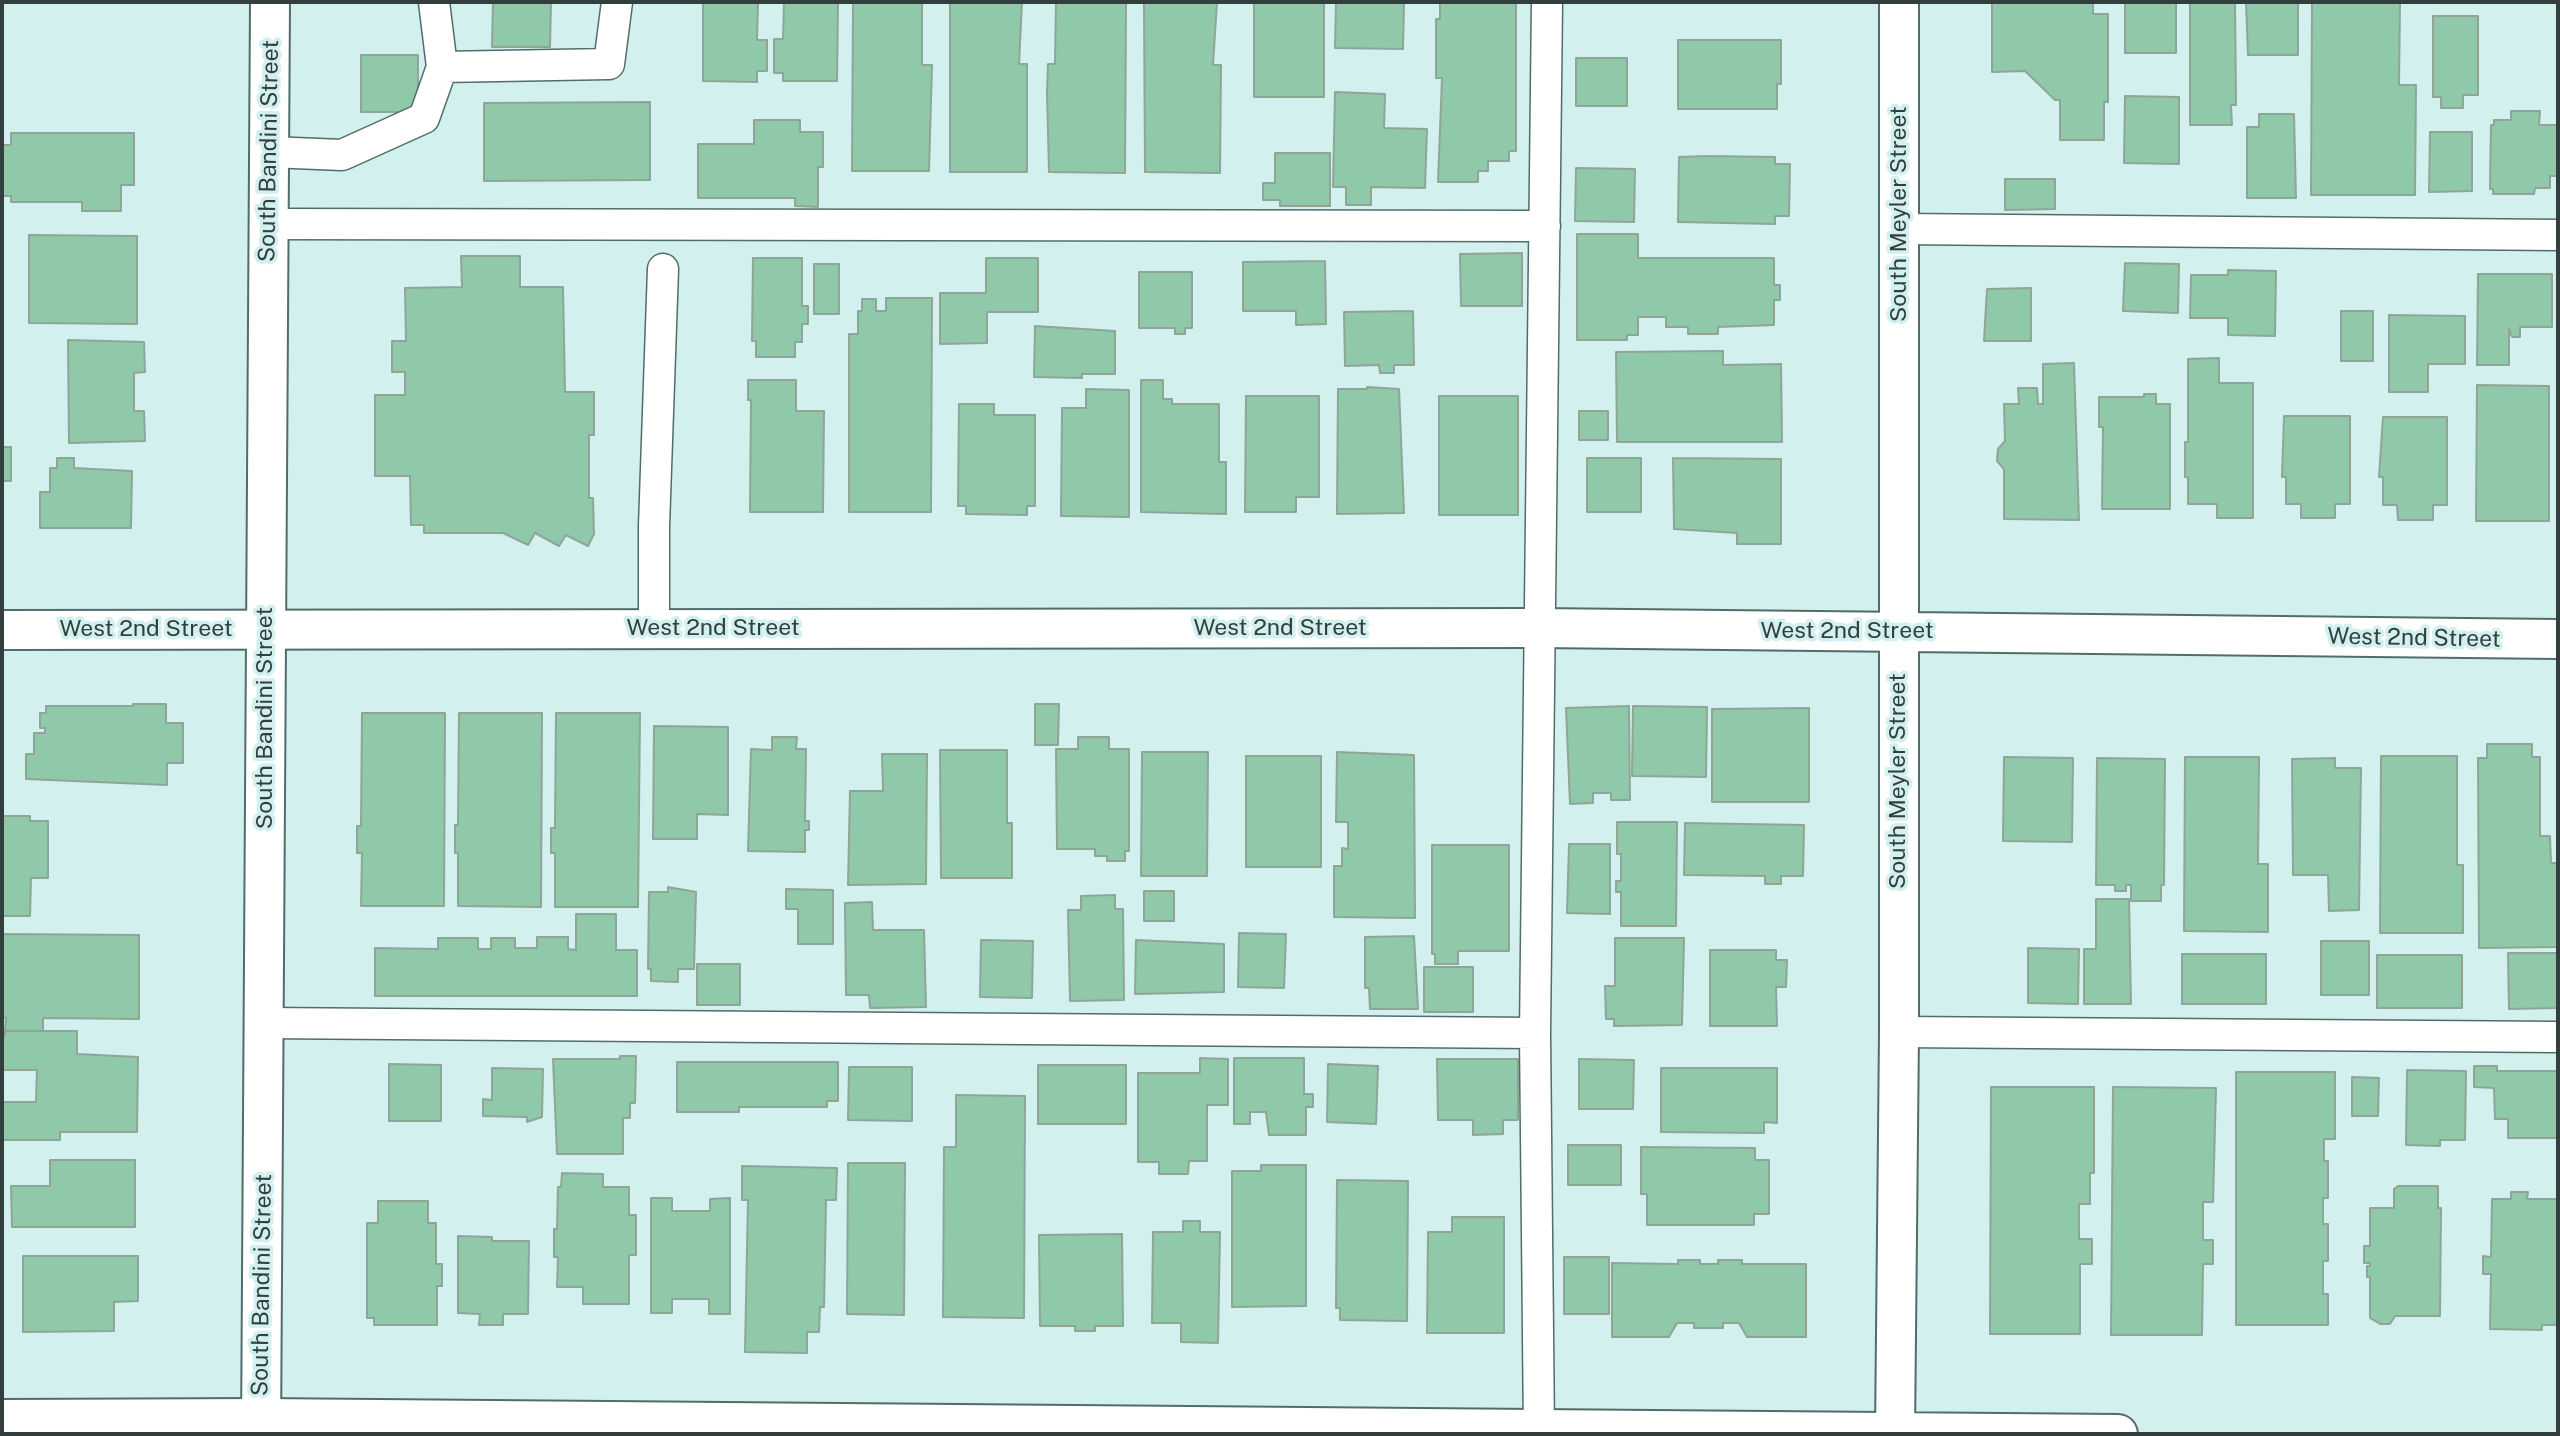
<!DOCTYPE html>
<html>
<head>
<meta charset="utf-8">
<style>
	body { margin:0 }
	#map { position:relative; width:2560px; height:1436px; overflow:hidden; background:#d2f0ee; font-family:"Public Sans",sans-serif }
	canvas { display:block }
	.frame { position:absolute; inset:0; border:4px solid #333f3e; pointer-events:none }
</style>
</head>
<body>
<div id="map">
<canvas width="2560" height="1436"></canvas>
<div class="frame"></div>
</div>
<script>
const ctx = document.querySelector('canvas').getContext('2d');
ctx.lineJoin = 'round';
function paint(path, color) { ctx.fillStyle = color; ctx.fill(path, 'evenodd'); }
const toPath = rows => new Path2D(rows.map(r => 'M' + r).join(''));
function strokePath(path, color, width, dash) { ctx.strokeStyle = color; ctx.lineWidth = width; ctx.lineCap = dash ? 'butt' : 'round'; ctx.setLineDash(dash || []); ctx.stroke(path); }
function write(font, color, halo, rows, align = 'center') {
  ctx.font = font + ' "Public Sans",sans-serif'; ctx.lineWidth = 7; ctx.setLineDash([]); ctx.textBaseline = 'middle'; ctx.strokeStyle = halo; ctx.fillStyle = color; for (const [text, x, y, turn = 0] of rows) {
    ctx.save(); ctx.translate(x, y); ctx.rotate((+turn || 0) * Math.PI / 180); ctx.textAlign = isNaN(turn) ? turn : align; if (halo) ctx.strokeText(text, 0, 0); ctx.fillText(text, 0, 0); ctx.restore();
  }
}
const building = toPath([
	[493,2,551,2,550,47,492,47,493,2],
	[703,2,758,2,757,40,767,40,767,71,757,71,757,82,703,81,703,2],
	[784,2,838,2,837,81,783,81,783,73,774,73,774,39,783,39,784,2],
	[853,2,922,2,922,65,932,65,929,171,852,171,853,2],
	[950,2,1022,2,1019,64,1027,64,1027,172,950,172,950,2],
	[1056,2,1126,2,1125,173,1049,172,1047,92,1048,64,1055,64,1056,2],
	[1144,2,1217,2,1213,65,1221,65,1220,173,1145,172,1144,2],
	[1254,2,1324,2,1324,97,1254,97,1254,2],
	[1336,2,1404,2,1403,49,1335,48,1336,2],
	[1440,2,1516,2,1516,151,1509,151,1509,161,1488,161,1488,171,1478,171,1478,182,1438,182,1442,78,1436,78,1436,19,1440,19,1440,2],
	[1992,2,2093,2,2093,14,2108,14,2108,102,2104,102,2104,140,2060,140,2060,100,2055,100,2025,71,1992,72,1992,2],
	[2125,2,2176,2,2176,53,2125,53,2125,2],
	[2190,2,2235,2,2236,105,2231,105,2232,125,2190,125,2190,2],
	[2246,2,2298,2,2298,55,2248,55,2246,2],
	[2312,2,2400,2,2399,85,2416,85,2415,195,2311,195,2312,2],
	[2433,16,2478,16,2478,95,2463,95,2463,108,2441,108,2441,97,2433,97,2433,16],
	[1678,40,1781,40,1781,84,1777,84,1777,109,1678,109,1678,40],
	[361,55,418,55,418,112,361,112,361,55],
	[1576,58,1627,58,1627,106,1576,106,1576,58],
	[1335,92,1385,94,1384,128,1427,129,1425,188,1371,187,1371,205,1346,205,1346,187,1333,187,1335,92],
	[2125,96,2179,97,2179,164,2124,163,2125,96],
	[650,102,650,180,484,181,484,103,650,102],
	[2511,111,2540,111,2539,125,2558,125,2558,176,2550,176,2550,188,2535,188,2534,194,2493,194,2493,189,2490,189,2491,125,2494,125,2494,120,2511,120,2511,111],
	[2259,114,2294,114,2296,198,2247,198,2247,127,2259,127,2259,114],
	[754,120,800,120,800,132,823,132,823,167,818,167,818,207,795,206,795,198,698,198,698,144,754,144,754,120],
	[2430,132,2472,132,2472,191,2429,192,2430,132],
	[11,133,134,133,134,185,121,185,121,211,82,211,82,202,11,202,11,196,2,196,2,145,11,145,11,133],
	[1275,153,1330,153,1330,206,1280,206,1280,200,1263,200,1263,183,1275,183,1275,153],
	[1708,156,1775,157,1775,164,1790,164,1789,216,1775,216,1775,224,1678,222,1679,157,1708,156],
	[1576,168,1635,169,1634,222,1575,221,1576,168],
	[2005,179,2055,179,2055,209,2005,210,2005,179],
	[1577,234,1638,234,1638,258,1774,258,1774,285,1780,285,1780,300,1774,300,1774,325,1718,327,1718,334,1688,334,1688,327,1666,327,1666,317,1638,317,1638,335,1627,335,1627,340,1577,340,1577,234],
	[29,235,137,236,137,324,29,323,29,235],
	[1522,253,1522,306,1461,306,1460,254,1522,253],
	[461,256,520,256,520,287,563,287,565,392,594,392,594,435,589,435,589,498,593,498,594,534,588,546,566,535,559,546,535,533,528,545,503,533,424,533,424,525,411,525,410,476,375,476,375,395,405,395,405,372,392,372,392,341,406,341,405,288,462,287,461,256],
	[753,258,802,258,802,306,808,306,808,324,802,324,802,342,795,342,795,357,756,357,756,341,752,341,753,258],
	[986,258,1038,258,1038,312,987,312,987,343,940,344,940,293,986,293,986,258],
	[1325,261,1326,324,1296,325,1296,311,1243,311,1243,262,1325,261],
	[2125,263,2179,264,2178,313,2123,311,2125,263],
	[814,264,839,264,839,314,814,314,814,264],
	[2228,270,2276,271,2275,336,2228,335,2228,318,2190,318,2191,275,2228,275,2228,270],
	[1139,272,1192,272,1192,328,1185,328,1185,334,1175,334,1175,328,1139,328,1139,272],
	[2478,274,2552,274,2552,327,2520,327,2520,337,2512,337,2509,328,2509,365,2477,365,2478,274],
	[2031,288,2031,341,1984,341,1987,289,2031,288],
	[886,298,932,298,931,512,849,512,849,334,858,334,858,311,862,311,862,299,876,299,876,311,886,311,886,298],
	[1413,311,1414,365,1394,365,1394,373,1380,373,1379,365,1345,366,1344,312,1413,311],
	[2341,311,2373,311,2373,361,2341,361,2341,311],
	[2389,315,2465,316,2465,364,2428,364,2428,392,2389,392,2389,315],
	[1035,326,1115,331,1115,374,1082,374,1082,378,1034,377,1035,326],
	[68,340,144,342,145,372,134,373,134,411,144,411,145,441,69,443,68,340],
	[1723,351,1723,365,1781,364,1782,442,1617,442,1616,352,1723,351],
	[2219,358,2219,383,2253,383,2253,518,2217,518,2217,504,2188,504,2188,477,2185,477,2185,442,2188,442,2188,359,2219,358],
	[2074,363,2079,520,2004,519,2004,469,1997,461,1998,449,2005,441,2004,404,2019,404,2018,388,2037,388,2038,404,2043,404,2043,364,2074,363],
	[748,380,796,380,796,411,824,411,823,512,750,512,751,400,748,400,748,380],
	[1141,380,1163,380,1163,399,1172,399,1172,404,1219,404,1219,462,1226,462,1226,514,1141,512,1141,380],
	[2477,385,2549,386,2549,521,2476,521,2477,385],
	[1367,387,1399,389,1404,513,1337,514,1338,389,1367,389,1367,387],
	[1086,389,1129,390,1129,517,1061,516,1062,408,1086,408,1086,389],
	[2144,394,2156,394,2156,404,2170,404,2170,509,2102,509,2103,427,2099,427,2099,397,2144,397,2144,394],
	[1246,396,1319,396,1319,497,1296,497,1296,512,1245,512,1246,396],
	[1439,396,1518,396,1518,515,1439,515,1439,396],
	[959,404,994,404,994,415,1035,415,1035,506,1027,506,1027,515,966,514,966,506,958,506,959,404],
	[1579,411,1608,411,1608,440,1579,440,1579,411],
	[2284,416,2350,416,2350,504,2335,504,2335,518,2301,518,2301,504,2286,504,2286,477,2282,477,2284,416],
	[2383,417,2447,417,2447,505,2433,505,2433,520,2398,520,2397,505,2383,505,2383,477,2379,477,2383,417],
	[2,447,11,447,11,481,2,481,2,447],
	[57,458,74,458,74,468,132,471,131,528,40,528,40,492,50,492,50,468,57,468,57,458],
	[1587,458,1641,458,1641,512,1587,512,1587,458],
	[1673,458,1781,459,1781,544,1737,544,1737,533,1674,529,1673,458],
	[133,704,166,704,166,723,183,723,183,763,167,763,167,785,26,779,26,754,34,754,34,733,45,733,45,728,40,728,40,713,46,713,46,706,133,706,133,704],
	[1035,704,1059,704,1058,745,1035,745,1035,704],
	[1629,706,1630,800,1611,800,1611,793,1593,793,1593,803,1570,804,1566,708,1629,706],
	[1633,706,1707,707,1706,777,1632,776,1633,706],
	[1809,708,1809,802,1712,802,1712,709,1809,708],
	[362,713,445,713,444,906,361,906,362,853,357,853,357,826,361,826,362,713],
	[459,713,542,713,541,907,458,906,458,853,455,853,455,825,458,825,459,713],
	[556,713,640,713,638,907,555,907,555,853,551,853,551,828,555,828,556,713],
	[654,726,728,727,728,815,697,814,697,839,653,839,654,726],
	[772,737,797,737,796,749,806,749,805,821,809,821,809,830,805,830,805,852,748,851,751,749,772,750,772,737],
	[1078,737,1109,737,1109,749,1129,749,1129,851,1125,851,1125,861,1107,861,1107,856,1095,856,1095,849,1057,849,1056,749,1078,749,1078,737],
	[2487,744,2532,744,2532,757,2540,757,2540,836,2550,836,2551,863,2558,863,2557,947,2479,948,2478,758,2487,758,2487,744],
	[940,750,1007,750,1007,823,1012,823,1012,878,941,878,940,750],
	[1142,752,1208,752,1207,876,1141,876,1142,752],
	[1337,752,1414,755,1415,918,1334,917,1334,866,1342,866,1342,848,1348,849,1348,822,1336,822,1337,752],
	[882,754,927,754,926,884,848,885,850,791,883,791,882,754],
	[1246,756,1321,756,1321,867,1246,867,1246,756],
	[2381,756,2457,756,2457,865,2463,865,2463,933,2380,933,2381,756],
	[2004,757,2073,758,2072,842,2003,841,2004,757],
	[2185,757,2259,757,2258,864,2268,864,2268,932,2184,931,2185,757],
	[2097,758,2165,759,2164,885,2161,885,2161,901,2131,901,2131,885,2126,885,2126,891,2115,891,2115,885,2096,885,2097,758],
	[2335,758,2335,768,2361,768,2359,910,2329,911,2328,875,2293,875,2292,759,2335,758],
	[2,816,30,816,30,821,48,821,48,878,31,878,30,916,2,916,2,816],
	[1617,822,1677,822,1676,926,1621,926,1621,892,1616,892,1616,881,1621,881,1621,854,1617,854,1617,822],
	[1685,823,1804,825,1803,876,1781,876,1781,884,1765,884,1765,876,1684,875,1685,823],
	[1569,844,1610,844,1610,914,1567,913,1569,844],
	[1432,845,1509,845,1509,951,1458,951,1458,964,1435,964,1435,954,1432,954,1432,845],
	[668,887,696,892,694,969,678,969,678,982,651,981,651,969,648,969,649,892,668,892,668,887],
	[786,889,833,890,833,944,798,944,798,909,786,909,786,889],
	[1144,891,1174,891,1174,921,1144,921,1144,891],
	[1115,895,1115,909,1123,909,1124,1000,1070,1001,1068,910,1081,910,1081,896,1115,895],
	[2096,899,2129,899,2131,1004,2084,1004,2084,949,2096,949,2096,899],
	[872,902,873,930,924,930,926,1007,870,1008,869,995,846,995,845,903,872,902],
	[576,914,616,914,616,950,637,950,637,996,375,996,375,948,438,949,438,938,478,938,478,949,491,949,491,938,515,938,515,948,537,948,537,937,568,937,568,949,576,950,576,914],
	[1239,933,1286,934,1284,988,1238,987,1239,933],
	[2,934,139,935,139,1019,43,1018,43,1031,5,1031,6,1018,2,1017,2,934],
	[1414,936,1418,1009,1370,1009,1369,988,1365,988,1365,937,1414,936],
	[1615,938,1684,938,1682,1025,1614,1026,1614,1019,1606,1019,1605,986,1615,986,1615,938],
	[981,940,1033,941,1032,998,980,997,981,940],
	[1136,940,1224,944,1224,992,1135,994,1136,940],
	[2321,941,2369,941,2369,995,2321,995,2321,941],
	[2028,948,2079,949,2078,1004,2028,1003,2028,948],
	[1710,950,1776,950,1776,960,1787,960,1786,987,1776,987,1777,1026,1710,1026,1710,950],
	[2508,953,2558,953,2558,1008,2509,1009,2508,953],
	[2182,954,2266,954,2266,1004,2182,1004,2182,954],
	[2377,955,2462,955,2462,1008,2377,1008,2377,955],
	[697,964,740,964,740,1005,697,1005,697,964],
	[1424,967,1473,967,1473,1012,1424,1012,1424,967],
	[5,1031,77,1031,77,1054,138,1057,137,1132,60,1132,60,1140,2,1140,2,1102,36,1102,37,1070,2,1070,2,1036,5,1036,5,1031],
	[620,1056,636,1056,635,1103,630,1103,630,1118,623,1118,623,1154,557,1154,553,1059,620,1059,620,1056],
	[1200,1058,1228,1059,1228,1105,1207,1105,1207,1161,1189,1161,1188,1174,1159,1174,1159,1162,1138,1162,1138,1073,1200,1073,1200,1058],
	[1234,1058,1304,1058,1304,1094,1313,1094,1313,1107,1306,1107,1306,1135,1269,1135,1266,1112,1250,1112,1250,1124,1234,1124,1234,1058],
	[1437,1059,1518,1059,1518,1120,1503,1120,1503,1134,1473,1135,1473,1120,1438,1120,1437,1059],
	[1579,1059,1634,1060,1633,1109,1579,1109,1579,1059],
	[677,1062,838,1062,838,1101,827,1101,827,1107,739,1107,739,1112,677,1112,677,1062],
	[389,1064,441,1065,441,1121,389,1121,389,1064],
	[1328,1064,1378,1066,1376,1124,1327,1122,1328,1064],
	[1038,1065,1126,1065,1126,1124,1038,1124,1038,1065],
	[2474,1066,2497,1066,2497,1071,2558,1071,2558,1138,2508,1138,2508,1119,2495,1119,2494,1088,2474,1087,2474,1066],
	[849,1067,912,1067,912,1121,848,1120,849,1067],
	[492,1068,543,1069,542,1117,527,1122,527,1117,483,1116,483,1099,492,1100,492,1068],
	[1661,1068,1777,1068,1777,1123,1764,1122,1764,1133,1661,1132,1661,1068],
	[2407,1070,2466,1071,2465,1140,2440,1140,2440,1146,2406,1145,2407,1070],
	[2236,1072,2335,1072,2335,1139,2324,1139,2324,1161,2328,1161,2328,1198,2323,1198,2323,1224,2328,1224,2328,1261,2323,1261,2323,1294,2328,1294,2328,1325,2236,1325,2236,1072],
	[2352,1077,2379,1078,2378,1116,2352,1116,2352,1077],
	[1991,1087,2094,1087,2094,1173,2090,1173,2090,1204,2079,1204,2079,1239,2092,1239,2092,1264,2080,1264,2080,1334,1990,1334,1991,1087],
	[2113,1087,2216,1088,2213,1202,2203,1202,2203,1240,2213,1240,2213,1264,2203,1264,2202,1335,2111,1335,2113,1087],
	[956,1095,1025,1096,1024,1318,943,1317,944,1147,956,1147,956,1095],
	[1568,1145,1621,1145,1621,1185,1568,1185,1568,1145],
	[1641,1147,1755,1148,1755,1160,1769,1160,1769,1214,1754,1214,1754,1225,1647,1225,1647,1194,1641,1194,1641,1147],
	[50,1160,135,1160,135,1227,12,1227,11,1186,50,1186,50,1160],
	[848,1163,905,1163,904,1315,847,1314,848,1163],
	[1261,1165,1306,1165,1306,1306,1232,1307,1232,1171,1261,1171,1261,1165],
	[742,1166,837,1168,836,1200,826,1200,824,1307,820,1307,819,1332,807,1332,807,1353,745,1352,748,1200,742,1200,742,1166],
	[562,1173,603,1174,603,1187,629,1187,629,1215,636,1215,636,1255,629,1255,629,1304,583,1304,583,1287,557,1287,558,1257,554,1257,554,1229,557,1229,558,1187,561,1187,562,1173],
	[1337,1180,1408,1181,1407,1321,1340,1320,1340,1308,1336,1308,1337,1180],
	[2398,1186,2438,1186,2438,1208,2441,1208,2440,1316,2395,1316,2390,1324,2380,1324,2370,1318,2370,1277,2367,1277,2367,1266,2370,1266,2370,1263,2364,1263,2364,1246,2370,1246,2370,1208,2394,1208,2394,1189,2398,1186],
	[2511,1192,2528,1192,2527,1199,2558,1199,2558,1325,2542,1325,2542,1330,2490,1329,2491,1274,2483,1274,2483,1256,2491,1257,2492,1199,2511,1199,2511,1192],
	[651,1198,672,1198,672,1211,710,1211,710,1199,730,1198,730,1314,709,1314,709,1299,672,1299,672,1313,651,1313,651,1198],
	[378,1201,428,1201,428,1223,436,1223,436,1264,442,1264,442,1286,437,1286,437,1325,374,1325,374,1318,367,1318,367,1223,378,1223,378,1201],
	[1452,1217,1504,1217,1504,1333,1427,1333,1428,1232,1452,1232,1452,1217],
	[1183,1221,1200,1221,1200,1232,1220,1232,1218,1343,1181,1342,1181,1323,1152,1323,1153,1232,1183,1232,1183,1221],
	[1122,1234,1123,1326,1095,1326,1095,1331,1075,1331,1075,1326,1040,1326,1039,1235,1122,1234],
	[458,1236,492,1237,492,1241,529,1241,528,1314,503,1314,503,1325,479,1325,480,1314,458,1313,458,1236],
	[23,1256,138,1256,138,1301,114,1302,114,1331,23,1332,23,1256],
	[1564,1257,1609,1257,1609,1314,1564,1314,1564,1257],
	[1678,1260,1700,1260,1700,1264,1718,1264,1718,1260,1742,1260,1742,1264,1806,1264,1806,1337,1747,1337,1739,1323,1723,1323,1723,1328,1694,1328,1694,1323,1677,1323,1669,1337,1612,1337,1612,1263,1678,1264,1678,1260]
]);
paint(building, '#90c9aa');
strokePath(building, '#8fa598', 2);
const lane = toPath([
	[434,2,442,67,609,64,617,2],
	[270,152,342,155,424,118,442,67],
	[267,224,1545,226],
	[1900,229,2558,235],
	[654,628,654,526,663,269],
	[264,1023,1535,1033],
	[1899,1032,2558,1037],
	[1539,1434,1535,1033,1547,2]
]);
const street = toPath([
	[2,630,1539,628,2558,639],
	[2,1419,261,1418,2118,1434],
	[1895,1434,1899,1032,1899,2]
]);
const secondary = toPath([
	[261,1434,270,2]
]);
strokePath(lane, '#526c6b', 33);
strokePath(street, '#526c6b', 42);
strokePath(secondary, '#526c6b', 42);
strokePath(lane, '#fff', 30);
strokePath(street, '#fff', 38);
strokePath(secondary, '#fff', 38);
write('23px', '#333f3e', '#d2f0ee', [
	["South Bandini Street",269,151,-89],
	["South Meyler Street",1899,214,-90],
	["West 2nd Street",713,628],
	["West 2nd Street",1280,628],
	["West 2nd Street",146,629],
	["West 2nd Street",1847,631],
	["West 2nd Street",2414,638,1],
	["South Bandini Street",265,718,-90],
	["South Meyler Street",1898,781,-90],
	["South Bandini Street",262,1285,-89]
]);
</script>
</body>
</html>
